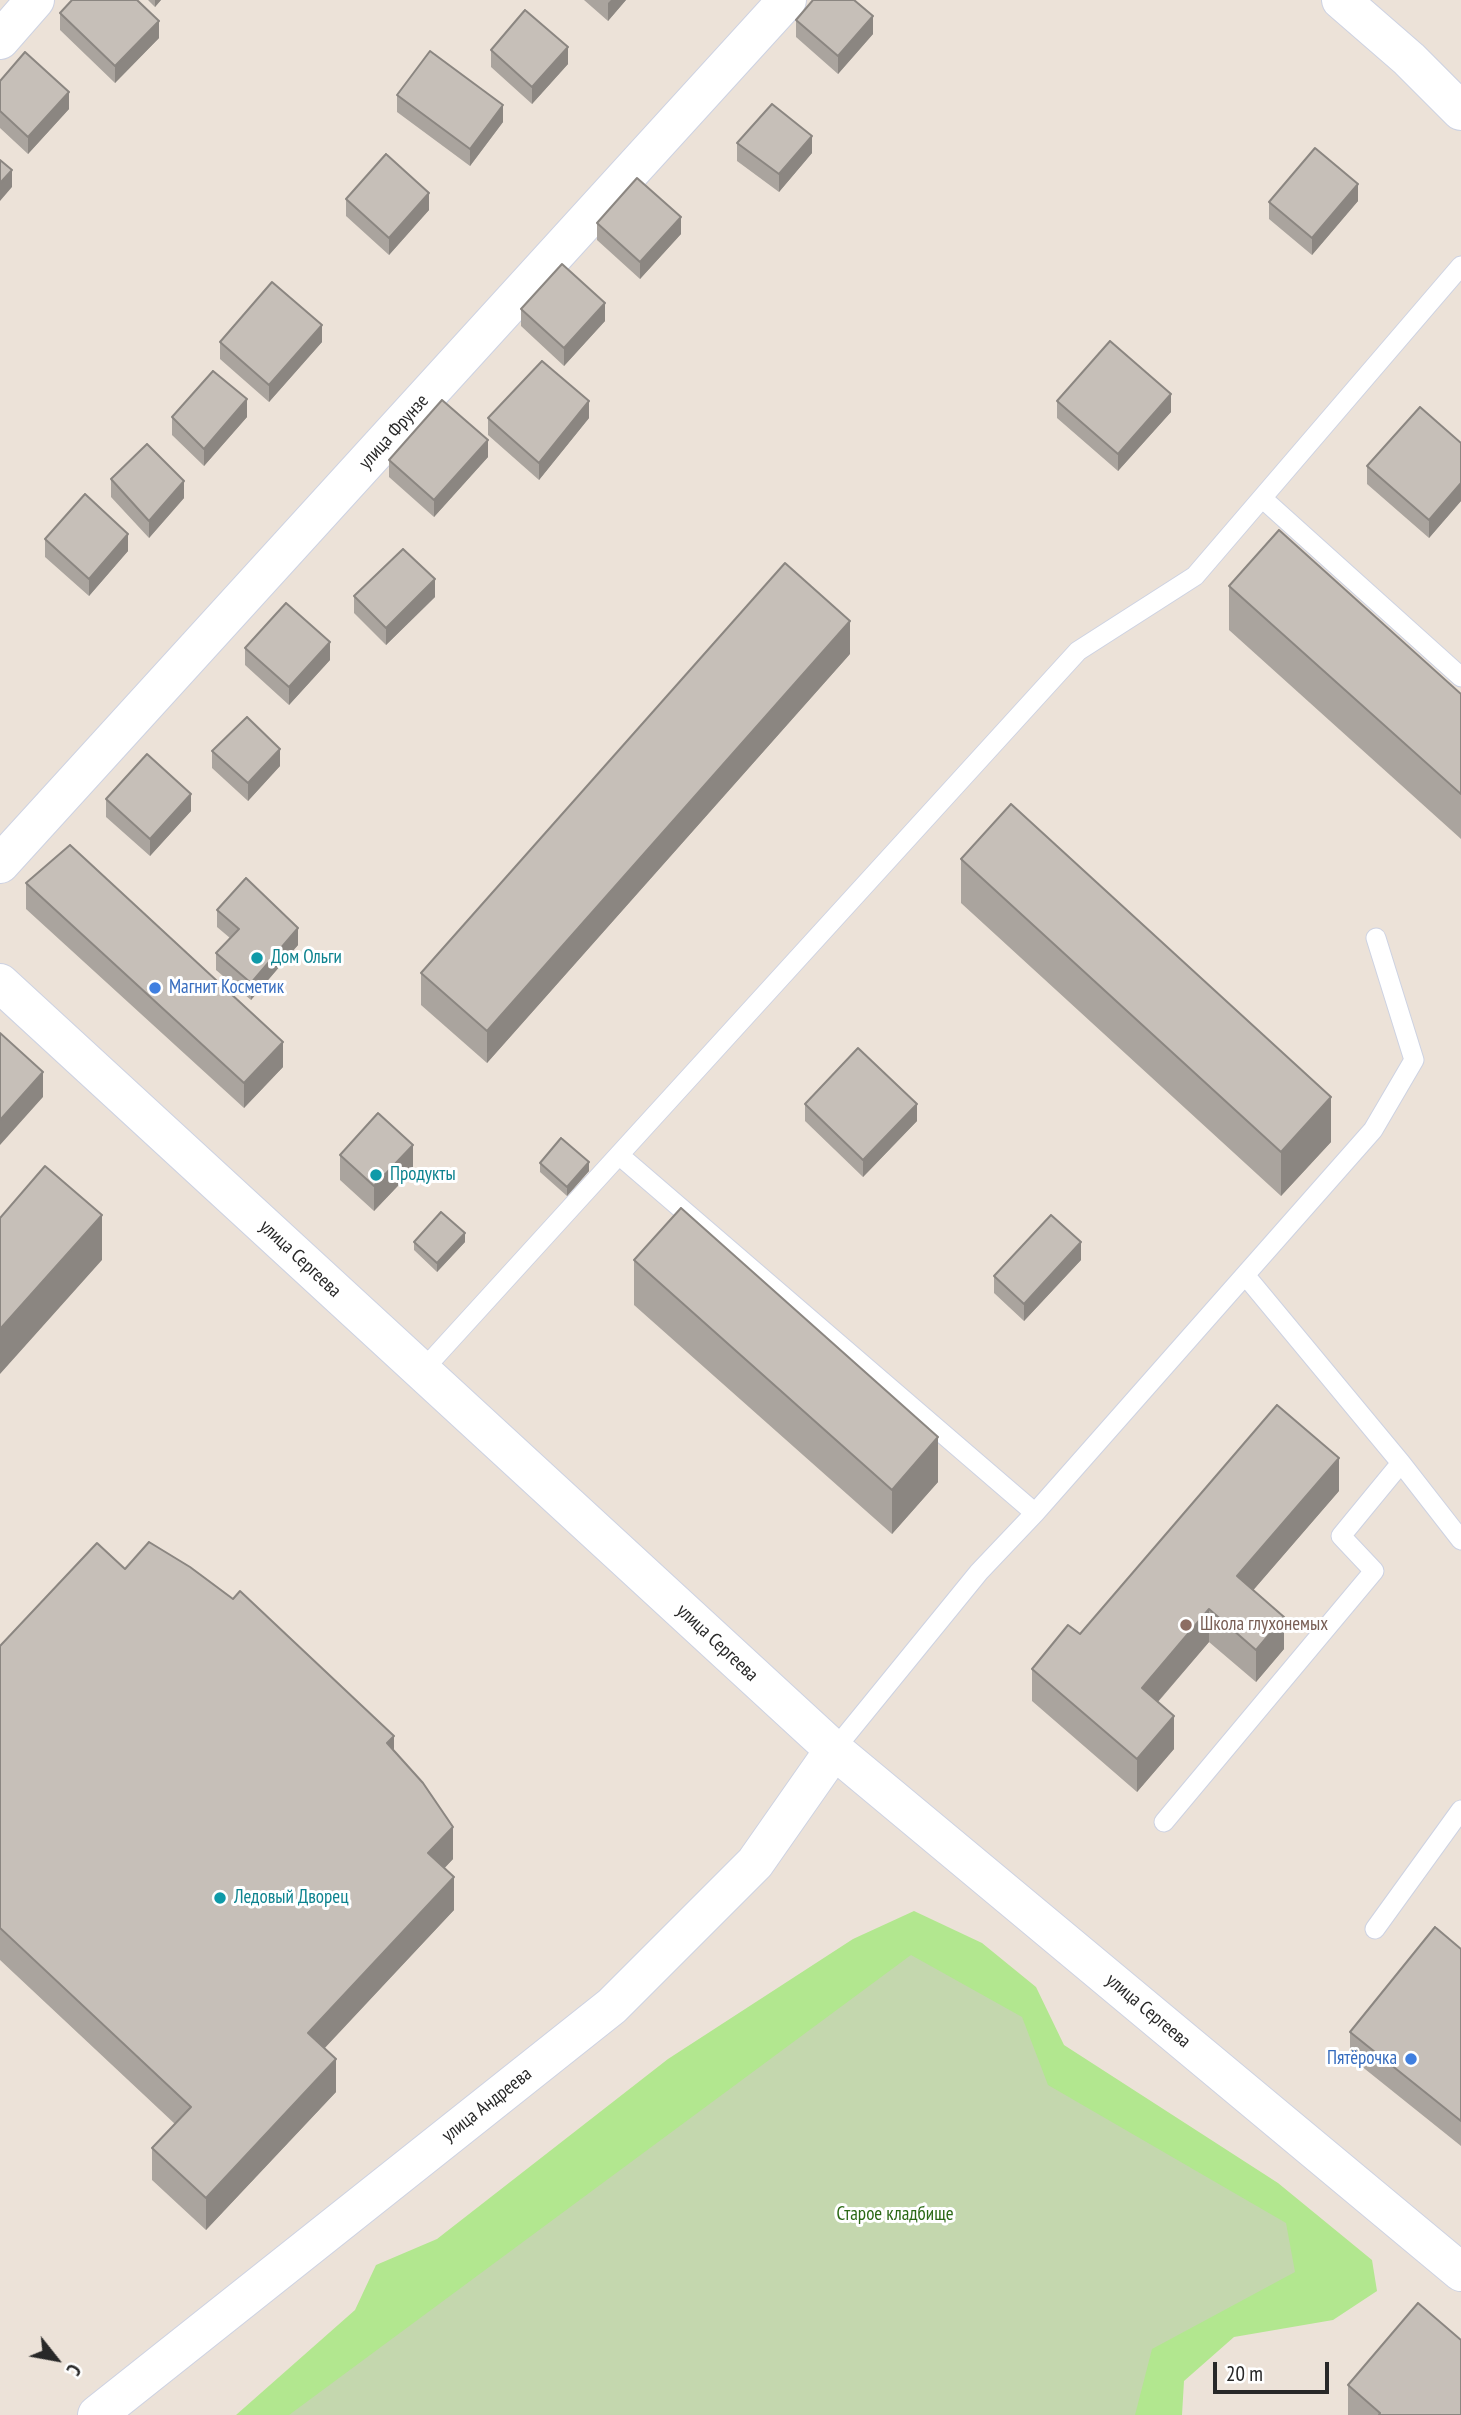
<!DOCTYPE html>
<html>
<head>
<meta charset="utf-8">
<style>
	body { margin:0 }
	#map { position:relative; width:1461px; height:2415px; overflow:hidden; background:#ece2d8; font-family:"PT Sans Narrow",sans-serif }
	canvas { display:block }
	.north { position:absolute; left:21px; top:2324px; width:70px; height:70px; -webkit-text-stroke:5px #fff; paint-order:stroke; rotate:121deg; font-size:19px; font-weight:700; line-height:28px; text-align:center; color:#282828 }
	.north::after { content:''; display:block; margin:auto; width:24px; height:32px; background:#282828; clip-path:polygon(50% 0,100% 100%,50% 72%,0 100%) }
	.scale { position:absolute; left:1213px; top:2362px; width:116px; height:32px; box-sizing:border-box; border:4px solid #282828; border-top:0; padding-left:9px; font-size:21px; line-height:24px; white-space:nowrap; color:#282828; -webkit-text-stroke:5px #fff; paint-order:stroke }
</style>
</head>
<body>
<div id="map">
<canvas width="1461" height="2415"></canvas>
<div class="north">С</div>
<div class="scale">20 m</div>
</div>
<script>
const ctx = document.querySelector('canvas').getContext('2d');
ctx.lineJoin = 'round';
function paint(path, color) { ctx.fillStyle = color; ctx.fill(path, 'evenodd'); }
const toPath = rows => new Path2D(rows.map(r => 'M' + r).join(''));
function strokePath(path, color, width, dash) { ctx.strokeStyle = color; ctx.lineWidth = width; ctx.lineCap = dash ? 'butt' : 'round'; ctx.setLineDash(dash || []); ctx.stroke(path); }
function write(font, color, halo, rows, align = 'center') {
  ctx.font = font + ' "PT Sans Narrow",sans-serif'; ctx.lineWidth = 6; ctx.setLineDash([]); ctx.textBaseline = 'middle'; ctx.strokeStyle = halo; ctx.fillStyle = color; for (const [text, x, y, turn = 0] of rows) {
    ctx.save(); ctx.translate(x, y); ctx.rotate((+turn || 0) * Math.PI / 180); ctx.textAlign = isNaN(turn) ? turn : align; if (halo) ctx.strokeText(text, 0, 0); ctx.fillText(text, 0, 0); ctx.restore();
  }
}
paint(toPath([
	[914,1911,982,1943,1036,1987,1064,2045,1278,2183,1372,2260,1377,2291,1333,2320,1234,2337,1184,2381,1182,2415,236,2415,355,2310,376,2265,437,2239,668,2059,853,1939]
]), '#b2e78f');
paint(toPath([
	[911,1955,1022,2017,1048,2085,1286,2223,1295,2272,1152,2349,1135,2415,289,2415]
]), '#c4d7ae');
const service = toPath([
	[1262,498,1461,677],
	[619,1155,1035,1513],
	[1245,1275,1401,1463,1461,1540],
	[422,1371,1078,651,1195,576,1461,266],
	[834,1750,979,1572,1035,1513,1373,1130,1414,1060,1376,938],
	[1164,1822,1374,1571,1341,1536,1401,1463],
	[1375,1929,1461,1810]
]);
const minor = toPath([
	[1341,0,1409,59,1461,111],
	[0,40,35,0],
	[0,864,787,0],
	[97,2415,612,2006,755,1863,834,1750]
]);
const secondary = toPath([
	[0,983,834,1750,1461,2272]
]);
strokePath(service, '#cdd2e2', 21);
strokePath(minor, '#cdd2e2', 40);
strokePath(secondary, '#cdd2e2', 40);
strokePath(service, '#fff', 19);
strokePath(minor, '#fff', 38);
strokePath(secondary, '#fff', 38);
paint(toPath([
	[148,0,161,0,155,7],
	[584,0,626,0,608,21],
	[60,13,159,38,115,83,60,30],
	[796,20,873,34,838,74,796,37],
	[491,50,568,64,532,104,491,67],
	[0,81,69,109,28,154,0,128],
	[397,95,503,122,470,166,397,112],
	[737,143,812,153,779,192,737,161],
	[346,199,429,210,389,255,346,216],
	[1358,201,1312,255,1269,219,1269,202],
	[597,223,681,234,640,279,597,240],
	[521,309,605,321,564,366,521,326],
	[220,342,322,342,269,402,220,359],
	[1057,401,1171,412,1118,471,1057,418],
	[172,417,247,417,204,466,172,435],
	[488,418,589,418,539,480,488,435],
	[1461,443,1461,501,1429,538,1367,484,1367,466],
	[488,457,434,517,389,477,389,460],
	[111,479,184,498,149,538,111,497],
	[45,539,128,551,89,596,45,557],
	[1229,586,1461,694,1461,839,1229,630],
	[354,596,435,597,386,645,354,613],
	[245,648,330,660,289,705,245,665],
	[850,654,487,1063,421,1005,421,973],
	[212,751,280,766,248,801,212,768],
	[106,799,191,811,150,856,106,817],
	[961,859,1331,1142,1281,1196,961,903],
	[26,883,283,1067,244,1108,26,909],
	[217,910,298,945,251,1000,216,970,216,953,230,938,217,927],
	[805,1104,917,1121,863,1177,805,1121],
	[340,1155,413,1170,374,1211,340,1180],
	[540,1163,589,1171,567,1196,540,1172],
	[414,1242,465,1242,437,1272,414,1250],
	[634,1260,938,1482,892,1534,634,1305],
	[1081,1260,1024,1321,994,1293,994,1276],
	[1339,1491,1253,1590,1284,1649,1256,1682,1209,1642,1158,1702,1174,1749,1137,1792,1032,1701,1032,1669,1080,1634],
	[125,1569,394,1751,453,1859,444,1868,454,1910,324,2048,336,2092,206,2230,152,2180,152,2148,175,2124,0,1960,0,1646],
	[1461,1949,1461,2146,1350,2057,1350,2032],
	[1348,2385,1461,2415,1348,2415]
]), '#aaa49e');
paint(toPath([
	[155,0,161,0,155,7],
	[611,0,626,0,608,21,608,3],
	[873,16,873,34,838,74,838,56],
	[159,21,159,38,115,83,115,66],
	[568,47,568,64,532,104,532,87],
	[69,92,69,109,28,154,28,137],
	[503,105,503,122,470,166,470,149],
	[812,136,812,153,779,192,779,174],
	[12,170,12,187,0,201,0,183],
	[1358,184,1358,201,1312,255,1312,238],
	[429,193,429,210,389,255,389,238],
	[681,217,681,234,640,279,640,262],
	[605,303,605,321,564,366,564,348],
	[322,325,322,342,269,402,269,385],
	[1171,394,1171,412,1118,471,1118,454],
	[247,399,247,417,204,466,204,449],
	[589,401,589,418,539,480,539,463],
	[488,440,488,457,434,517,434,500],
	[184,481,184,498,149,538,149,521],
	[1461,483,1461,501,1429,538,1429,520],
	[128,534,128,551,89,596,89,579],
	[435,579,435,597,386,645,386,628],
	[850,621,850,654,487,1063,487,1031],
	[330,642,330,660,289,705,289,687],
	[280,749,280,766,248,801,248,783],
	[191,794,191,811,150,856,150,839],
	[298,928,298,945,251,1000,251,983],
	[283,1042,283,1067,244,1108,244,1083],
	[43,1072,43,1097,0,1145,0,1120],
	[1331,1097,1331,1142,1281,1196,1281,1152],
	[917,1104,917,1121,863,1177,863,1160],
	[413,1145,413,1170,374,1211,374,1186],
	[589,1162,589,1171,567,1196,567,1187],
	[102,1215,102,1260,0,1374,0,1329],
	[465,1233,465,1242,437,1272,437,1263],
	[1081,1242,1081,1260,1024,1321,1024,1304],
	[938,1437,938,1482,892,1534,892,1490],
	[1339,1458,1339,1491,1237,1609,1237,1576],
	[1209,1609,1209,1642,1142,1720,1142,1688],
	[1284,1617,1284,1649,1256,1682,1256,1650],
	[1174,1716,1174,1749,1137,1792,1137,1759],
	[394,1736,394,1769,387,1743],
	[453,1827,453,1859,428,1886,428,1853],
	[454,1877,454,1910,308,2066,308,2033],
	[336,2059,336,2092,206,2230,206,2198]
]), '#8b8681');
const building = toPath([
	[72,0,137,0,159,21,115,66,60,13,72,0],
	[813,0,854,0,873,16,838,56,796,20,813,0],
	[525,10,568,47,532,87,491,50,525,10],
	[430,51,503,105,470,149,397,95,430,51],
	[25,52,69,92,28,137,0,111,0,81,25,52],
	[772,104,812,136,779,174,737,143,772,104],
	[1315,148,1358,184,1312,238,1269,202,1315,148],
	[386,154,429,193,389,238,346,199,386,154],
	[0,160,12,170,0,183,0,160],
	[637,178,681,217,640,262,597,223,637,178],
	[562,264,605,303,564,348,521,309,562,264],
	[272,282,322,325,269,385,220,342,272,282],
	[1110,341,1171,394,1118,454,1057,401,1110,341],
	[542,361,589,401,539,463,488,418,542,361],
	[213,371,247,399,204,449,172,417,213,371],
	[442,400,488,440,434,500,389,460,442,400],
	[1420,407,1461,443,1461,483,1429,520,1367,466,1420,407],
	[147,444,184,481,149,521,111,479,147,444],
	[85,494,128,534,89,579,45,539,85,494],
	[1279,530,1461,694,1461,794,1229,586,1279,530],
	[403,549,435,579,386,628,354,596,403,549],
	[785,563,850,621,487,1031,421,973,785,563],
	[286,603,330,642,289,687,245,648,286,603],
	[247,717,280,749,248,783,212,751,247,717],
	[147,754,191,794,150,839,106,799,147,754],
	[1011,804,1331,1097,1281,1152,961,859,1011,804],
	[70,845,283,1042,244,1083,26,883,70,845],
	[246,878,298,928,251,983,216,953,239,929,217,910,246,878],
	[0,1033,43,1072,0,1120,0,1033],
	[858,1048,917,1104,863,1160,805,1104,858,1048],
	[378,1113,413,1145,374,1186,340,1155,378,1113],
	[561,1138,589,1162,567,1187,540,1163,561,1138],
	[45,1166,102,1215,0,1329,0,1218,45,1166],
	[681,1208,938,1437,892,1490,634,1260,681,1208],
	[441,1212,465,1233,437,1263,414,1242,441,1212],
	[1051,1215,1081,1242,1024,1304,994,1276,1051,1215],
	[1277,1405,1339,1458,1237,1576,1284,1617,1256,1650,1209,1609,1142,1688,1174,1716,1137,1759,1032,1669,1068,1625,1080,1634,1277,1405],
	[149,1542,190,1567,233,1599,240,1591,394,1736,387,1743,423,1783,453,1827,428,1853,454,1877,308,2033,336,2059,206,2198,152,2148,191,2107,0,1928,0,1646,97,1543,125,1569,149,1542],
	[1435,1927,1461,1949,1461,2121,1350,2032,1435,1927],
	[1418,2303,1461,2340,1461,2415,1379,2415,1380,2413,1348,2385,1418,2303]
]);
paint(building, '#c6bfb8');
strokePath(building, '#8b8681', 2);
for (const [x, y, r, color] of [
	[257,958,7,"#0f9aa8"],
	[155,988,7,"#3f7fe0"],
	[376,1175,7,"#0f9aa8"],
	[1186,1625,7,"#8d6e63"],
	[220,1898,7,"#0f9aa8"],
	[1411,2059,7,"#3f7fe0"]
]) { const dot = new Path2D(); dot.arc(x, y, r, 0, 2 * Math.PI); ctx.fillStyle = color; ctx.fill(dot); strokePath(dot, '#fff', 2.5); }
write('19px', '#282828', '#fff', [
	["улица Фрунзе",394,432,-48],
	["улица Сергеева",300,1259,43],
	["улица Сергеева",717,1643,43],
	["улица Сергеева",1148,2011,40],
	["улица Андреева",487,2105,-38]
]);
write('19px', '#0d838f', '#fff', [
	["Дом Ольги",271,958],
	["Продукты",390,1175],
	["Ледовый Дворец",234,1898]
], 'left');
write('19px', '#366cbe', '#fff', [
	["Магнит Косметик",169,988],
	["Пятёрочка",1397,2059,"right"]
], 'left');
write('19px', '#785e54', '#fff', [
	["Школа глухонемых",1200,1625]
], 'left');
write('19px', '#2a6814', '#fff', [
	["Старое кладбище",895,2215]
]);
</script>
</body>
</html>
